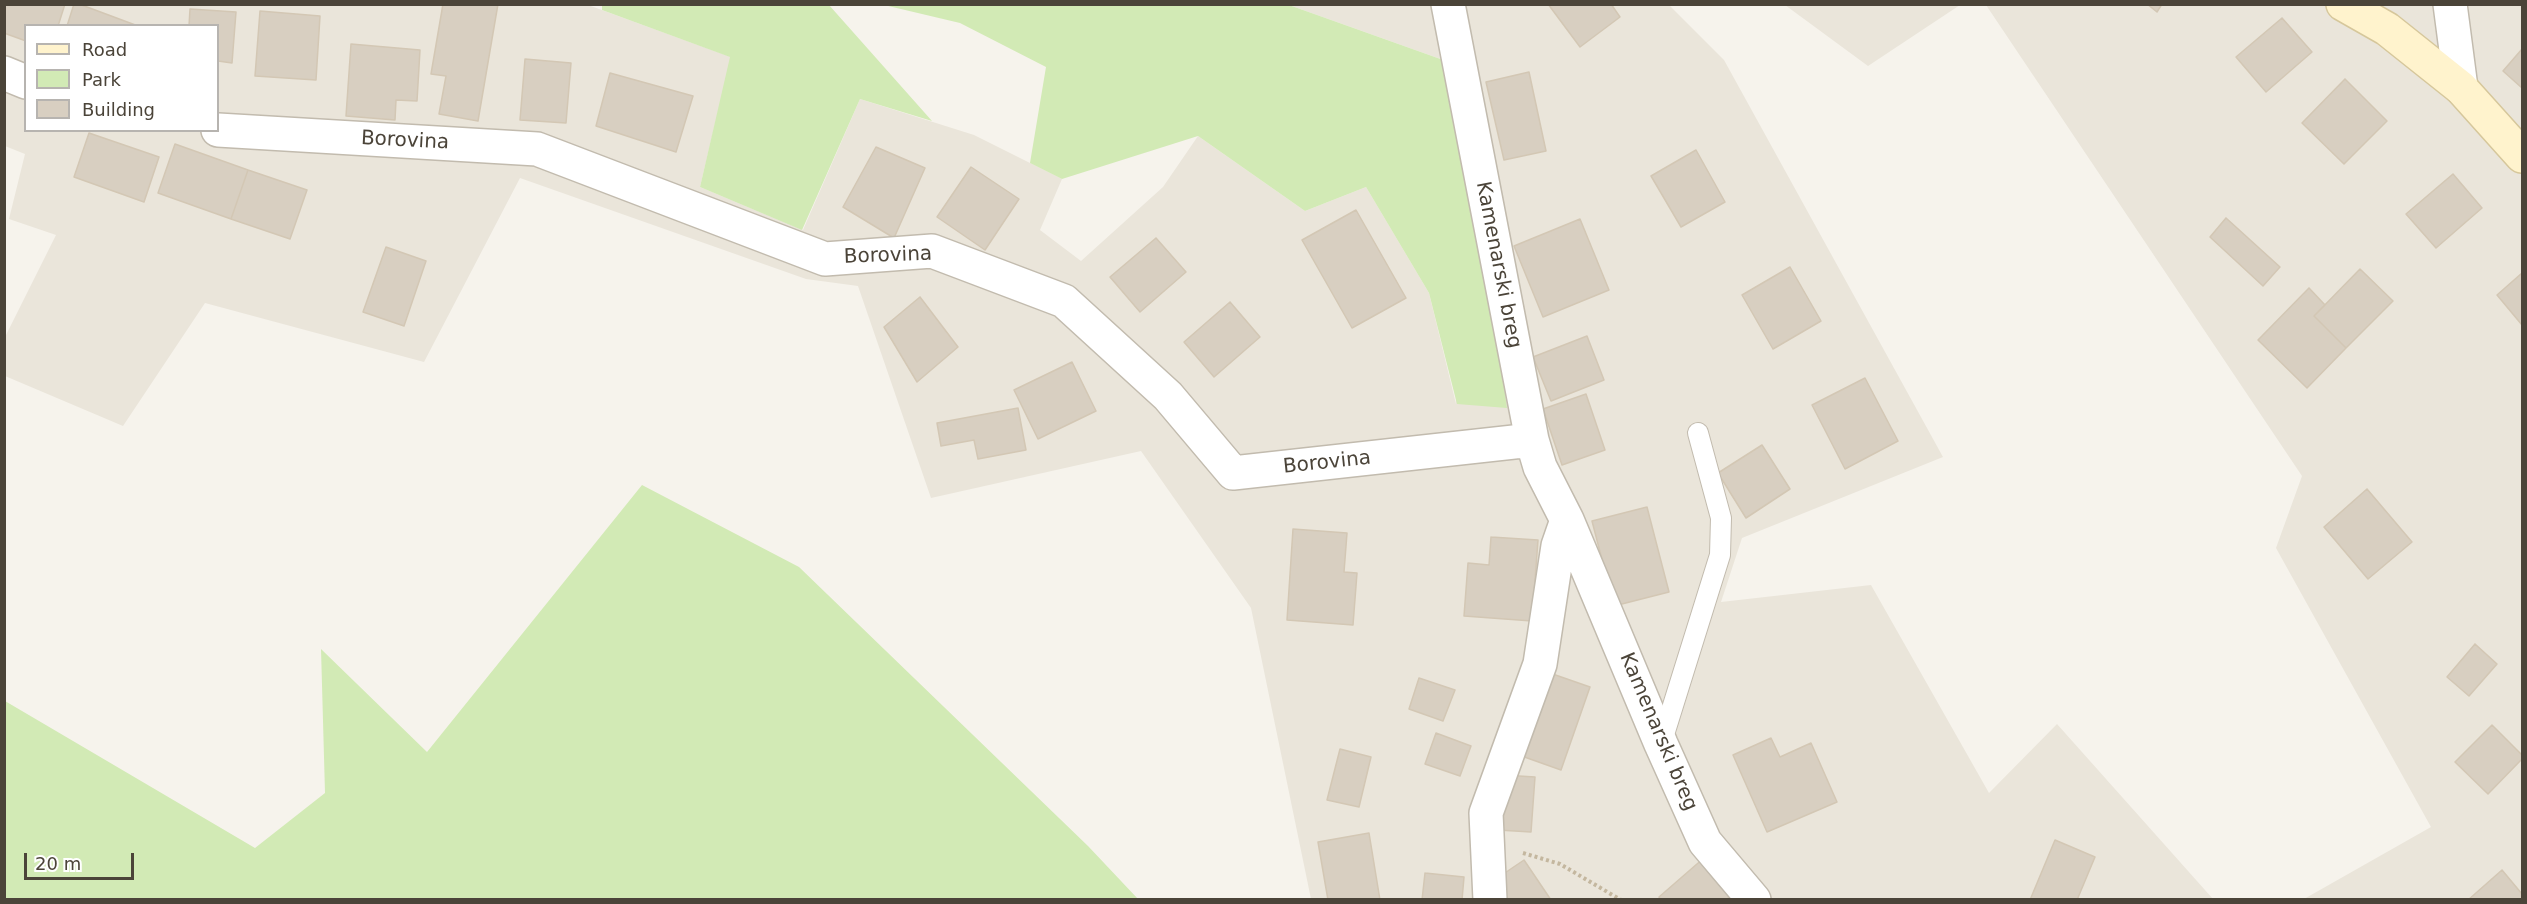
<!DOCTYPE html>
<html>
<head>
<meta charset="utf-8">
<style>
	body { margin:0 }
	#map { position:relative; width:2527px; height:904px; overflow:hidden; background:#f6f3ec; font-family:"DejaVu Sans",sans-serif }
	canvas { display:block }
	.frame { position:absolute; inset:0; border:6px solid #4b4439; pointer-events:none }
	.legend { position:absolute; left:24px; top:24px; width:195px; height:108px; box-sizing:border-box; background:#fff; border:2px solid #b7b4b0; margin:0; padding:8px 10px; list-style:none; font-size:18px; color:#4b4439 }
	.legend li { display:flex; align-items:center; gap:12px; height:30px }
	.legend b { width:30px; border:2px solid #b7b4b0 }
	.scale { position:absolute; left:24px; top:853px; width:110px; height:27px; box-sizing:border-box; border:3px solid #4b4439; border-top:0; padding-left:8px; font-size:18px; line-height:21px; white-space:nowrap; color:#4b4439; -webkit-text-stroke:4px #fff; paint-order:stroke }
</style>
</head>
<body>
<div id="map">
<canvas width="2527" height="904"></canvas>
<div class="frame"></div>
<ul class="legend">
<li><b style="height:8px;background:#fff3cd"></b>Road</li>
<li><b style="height:16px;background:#d2eab5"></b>Park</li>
<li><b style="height:16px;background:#d8cfc1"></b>Building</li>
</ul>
<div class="scale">20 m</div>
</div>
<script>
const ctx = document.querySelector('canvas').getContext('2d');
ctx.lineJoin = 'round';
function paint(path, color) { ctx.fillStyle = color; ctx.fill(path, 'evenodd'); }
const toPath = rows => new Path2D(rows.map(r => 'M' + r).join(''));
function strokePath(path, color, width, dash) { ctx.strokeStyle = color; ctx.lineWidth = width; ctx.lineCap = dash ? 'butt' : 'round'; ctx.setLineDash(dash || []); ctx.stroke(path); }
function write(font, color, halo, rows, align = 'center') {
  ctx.font = font + ' "DejaVu Sans",sans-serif'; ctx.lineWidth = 4.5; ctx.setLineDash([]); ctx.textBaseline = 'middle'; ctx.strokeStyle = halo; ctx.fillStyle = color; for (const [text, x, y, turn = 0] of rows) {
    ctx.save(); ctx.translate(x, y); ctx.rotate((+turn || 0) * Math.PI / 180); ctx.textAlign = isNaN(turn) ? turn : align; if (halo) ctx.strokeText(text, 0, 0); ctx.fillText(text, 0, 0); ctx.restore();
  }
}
paint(toPath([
	[5,5,588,5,731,57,700,187,803,230,860,99,974,135,1062,179,1040,230,1081,261,1163,187,1198,136,1305,211,1366,187,1429,293,1456,404,1446,61,1289,5,1669,5,1724,60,1943,457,1742,538,1721,602,1871,585,1989,793,2057,724,2213,899,1311,899,1251,608,1141,451,931,498,858,286,806,279,520,178,424,362,205,303,123,426,5,376,4,339,56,235,9,219,25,154,5,146],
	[26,26,218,26,218,130,26,130],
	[1785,5,1960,5,1868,66],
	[1986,5,2522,5,2522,899,2304,899,2431,827,2276,548,2302,476]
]), '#eae5da');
paint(toPath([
	[602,5,829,5,932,121,860,99,802,230,700,187,730,57,602,10],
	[884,5,1289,5,1446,61,1492,300,1507,408,1457,404,1429,293,1366,187,1305,211,1198,136,1062,179,1030,163,1046,67,960,23],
	[642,485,799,567,1088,846,1138,899,5,899,5,701,255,848,325,793,321,649,427,752]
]), '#d2eab5');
const building = toPath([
	[4,4,65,4,58,26,26,26,26,41,4,33,4,4],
	[74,4,79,4,138,26,67,26,74,4],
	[443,4,498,4,478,121,439,114,446,76,431,74,443,4],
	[1548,4,1611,4,1620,17,1580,47,1548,4],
	[2147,4,2162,4,2157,12,2147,4],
	[190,9,236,12,232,63,218,61,218,26,189,26,190,9],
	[260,11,320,16,316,80,255,76,260,11],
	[2282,18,2312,52,2266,92,2236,57,2282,18],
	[351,44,420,50,417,101,396,100,395,120,346,116,351,44],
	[2522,49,2522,88,2503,71,2522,49],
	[525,59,571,63,566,123,520,120,525,59],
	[1529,72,1546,151,1504,160,1486,82,1529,72],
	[610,73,693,96,676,152,596,126,610,73],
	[2345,79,2387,121,2344,164,2302,123,2345,79],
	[89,133,159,157,144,202,74,177,89,133],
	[175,144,248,170,231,219,158,193,175,144],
	[876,147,925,168,894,238,843,207,876,147],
	[1696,150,1725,202,1681,227,1651,176,1696,150],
	[971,167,1019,199,985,250,937,217,971,167],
	[248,170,307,190,290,239,231,219,248,170],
	[2453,174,2482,208,2436,248,2406,214,2453,174],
	[1356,210,1406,298,1352,328,1302,240,1356,210],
	[2226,218,2280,267,2263,286,2210,237,2226,218],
	[1580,219,1609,290,1543,317,1514,246,1580,219],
	[1156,238,1186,272,1140,312,1110,277,1156,238],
	[386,247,426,261,404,326,363,312,386,247],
	[1790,267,1821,321,1773,349,1742,295,1790,267],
	[2360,269,2393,301,2346,348,2314,316,2360,269],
	[2522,273,2522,325,2497,295,2522,273],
	[2309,288,2325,305,2314,316,2346,348,2307,388,2258,340,2309,288],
	[920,297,958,347,917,382,884,327,920,297],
	[1230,302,1260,337,1214,377,1184,342,1230,302],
	[1587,336,1604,380,1551,401,1533,357,1587,336],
	[1072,362,1096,411,1038,439,1014,390,1072,362],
	[1865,378,1898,441,1845,469,1812,405,1865,378],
	[1586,394,1605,450,1562,465,1543,409,1586,394],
	[1018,408,1026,450,978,459,974,440,941,446,937,423,1018,408],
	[1762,445,1790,489,1746,518,1718,473,1762,445],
	[2367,489,2412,542,2368,579,2324,527,2367,489],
	[1647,507,1669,592,1614,606,1592,521,1647,507],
	[1293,529,1347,533,1344,572,1357,573,1353,625,1287,620,1293,529],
	[1491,537,1538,540,1532,621,1464,616,1468,563,1489,565,1491,537],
	[2475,644,2497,664,2469,696,2447,677,2475,644],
	[1544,671,1590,687,1561,770,1516,754,1544,671],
	[1419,678,1455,690,1443,721,1409,709,1419,678],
	[2492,725,2522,755,2522,759,2488,794,2455,762,2492,725],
	[1436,733,1471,746,1460,776,1425,764,1436,733],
	[1771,738,1780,757,1811,743,1837,802,1767,832,1733,755,1771,738],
	[1340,749,1371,757,1359,807,1327,800,1340,749],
	[1503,775,1535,777,1531,832,1498,830,1503,775],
	[1369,833,1380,900,1328,900,1318,842,1369,833],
	[2055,840,2095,857,2077,900,2030,900,2055,840],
	[1705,857,1734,892,1726,900,1661,900,1659,897,1705,857],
	[1524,860,1551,900,1501,900,1490,883,1524,860],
	[2502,870,2522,894,2522,900,2468,900,2502,870],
	[1425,873,1464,877,1462,900,1422,900,1425,873]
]);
paint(building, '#d8cfc1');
strokePath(building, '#d3c7b4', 1.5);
const service = toPath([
	[1661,744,1720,555,1721,518,1698,433]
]);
const minor = toPath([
	[1448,4,1532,440,1540,467,1567,520,1558,546,1540,664,1486,813,1490,900],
	[2450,4,2461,88],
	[4,73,26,82],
	[218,130,537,149,825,259,932,251,1064,301,1168,396,1233,473,1532,440],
	[1567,520,1661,744,1705,842,1754,900]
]);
const secondary = toPath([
	[2343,4,2387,29,2461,88,2522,156]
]);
strokePath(service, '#c2bbae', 22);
strokePath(minor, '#c2bbae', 36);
strokePath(secondary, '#d6c79b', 36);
strokePath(toPath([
	[1523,853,1560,864,1621,900]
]), '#c4b79f', 4, [3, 3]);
strokePath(service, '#fff', 20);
strokePath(minor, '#fff', 33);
strokePath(secondary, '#fff3cd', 33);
write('20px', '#4b4439', '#fff', [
	["Borovina",405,141,3],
	["Borovina",888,256,-2],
	["Kamenarski breg",1498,265,79],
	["Borovina",1327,463,-6],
	["Kamenarski breg",1658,732,67]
]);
</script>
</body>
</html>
